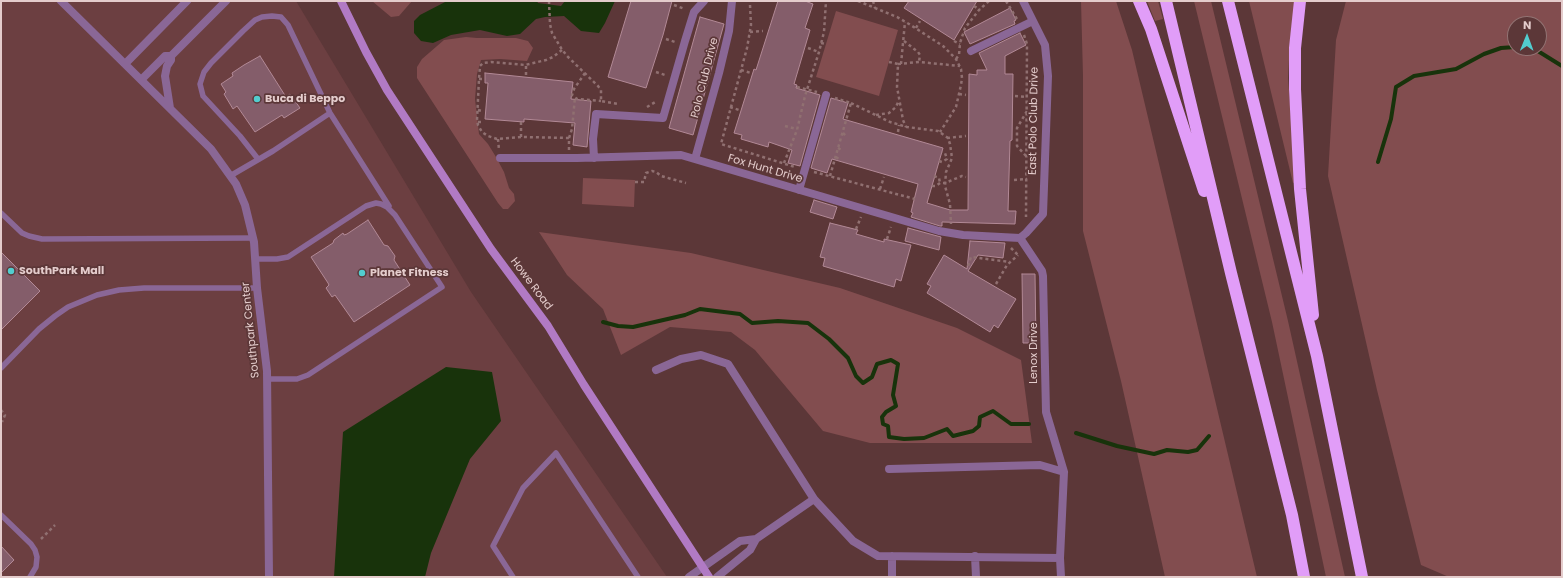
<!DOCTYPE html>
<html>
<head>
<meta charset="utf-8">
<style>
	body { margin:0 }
	#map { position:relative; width:1563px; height:578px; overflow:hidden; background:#5c3738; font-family:Poppins,sans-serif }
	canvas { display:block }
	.frame { position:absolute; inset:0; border:2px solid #e4cccc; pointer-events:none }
	.north { position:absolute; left:1507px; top:16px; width:40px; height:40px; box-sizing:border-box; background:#5c3738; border:1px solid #927373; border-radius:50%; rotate:1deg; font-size:11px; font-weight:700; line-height:16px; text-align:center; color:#e4cccc }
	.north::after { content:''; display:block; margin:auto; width:14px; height:18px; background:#52cdcf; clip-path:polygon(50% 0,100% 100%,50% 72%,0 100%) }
</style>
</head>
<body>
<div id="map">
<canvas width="1563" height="578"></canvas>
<div class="frame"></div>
<div class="north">N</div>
</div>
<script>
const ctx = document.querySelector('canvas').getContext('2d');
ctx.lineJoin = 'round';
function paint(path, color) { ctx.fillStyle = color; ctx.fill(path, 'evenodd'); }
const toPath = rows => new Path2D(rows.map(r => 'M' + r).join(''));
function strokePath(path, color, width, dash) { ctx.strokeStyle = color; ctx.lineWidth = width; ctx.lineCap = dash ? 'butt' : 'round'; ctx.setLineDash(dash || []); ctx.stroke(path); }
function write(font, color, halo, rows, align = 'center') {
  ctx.font = font + ' Poppins,sans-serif'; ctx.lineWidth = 3.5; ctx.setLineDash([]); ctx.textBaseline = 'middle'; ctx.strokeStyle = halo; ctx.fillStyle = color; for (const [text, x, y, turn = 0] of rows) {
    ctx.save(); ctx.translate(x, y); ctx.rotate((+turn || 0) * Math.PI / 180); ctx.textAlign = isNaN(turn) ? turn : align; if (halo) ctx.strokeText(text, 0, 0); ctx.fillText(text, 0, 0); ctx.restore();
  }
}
paint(toPath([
	[1,1,296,1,471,292,667,577,1,577]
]), '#6c3f41');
paint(toPath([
	[372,1,412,1,399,16,391,17],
	[1081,1,1116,1,1132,50,1257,577,1165,577,1121,381,1083,231,1083,76],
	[1147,1,1158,1,1163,19,1155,21],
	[1194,1,1211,1,1288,321,1345,577,1326,577,1272,322],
	[1249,1,1295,1,1290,42,1288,78,1296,182,1293,183],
	[1346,1,1562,1,1562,577,1449,577,1421,565,1377,390,1328,176,1336,40],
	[1515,24,1539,24,1539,48,1515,48],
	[836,11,898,30,879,96,816,77],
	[466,37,477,38,516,38,528,41,533,48,527,61,500,59,481,60,477,74,475,99,479,134,488,144,496,157,504,172,509,188,514,194,515,201,508,209,503,209,498,203,417,78,417,67,422,59,444,40],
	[583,178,635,180,634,207,582,204],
	[539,232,691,253,840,288,957,328,1021,360,1032,443,870,443,823,431,755,350,731,332,670,327,621,355,603,309,567,275]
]), '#824d4f');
paint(toPath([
	[447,1,537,1,538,3,561,6,565,1,615,1,605,23,599,33,581,31,564,16,545,17,536,19,520,34,507,36,480,30,451,35,433,43,421,41,414,33,414,21,420,15],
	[446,367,492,372,501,421,470,459,431,553,425,577,334,577,343,432]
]), '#18330b');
strokePath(toPath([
	[1533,48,1562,66],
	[1378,162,1391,119,1396,87,1414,76,1456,69,1484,54,1501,48,1515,47],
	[603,322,618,326,633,327,685,315,700,309,740,314,752,323,778,321,808,323,829,339,848,358,856,376,863,383,872,377,877,364,891,360,898,364,893,395,896,406,886,412,882,417,883,424,888,426,889,437,904,439,924,438,947,429,953,436,973,431,979,426,980,417,993,411,1011,424,1029,424],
	[1076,433,1117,446,1154,454,1167,450,1188,452,1197,450,1209,436]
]), '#18330b', 4);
const building = toPath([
	[631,1,672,1,663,35,646,88,608,77,631,1],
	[778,1,805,1,813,4,805,28,810,30,794,84,797,85,796,88,820,95,800,166,788,163,792,150,769,142,768,147,741,139,742,135,734,133,754,69,756,70,778,1],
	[909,1,977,1,954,40,904,8,909,1],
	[1010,8,1016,20,1014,21,1015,24,970,44,964,32,1010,8],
	[700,17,724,24,693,135,669,128,700,17],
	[1020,33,1026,45,1005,56,1005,74,1013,74,1012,140,1010,141,1008,211,1016,211,1015,224,942,222,942,226,940,226,911,217,913,213,911,212,918,184,832,159,827,173,811,168,831,98,848,103,843,119,943,148,927,203,950,210,968,210,969,74,977,75,977,70,987,70,979,53,1020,33],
	[260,56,286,97,290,94,300,108,284,118,282,115,255,132,237,106,233,109,224,94,226,92,221,84,233,76,232,73,244,65,260,56],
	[485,73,573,82,571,99,591,101,587,147,573,145,575,123,524,119,524,122,485,119,488,83,485,83,485,73],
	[814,200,837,207,833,219,810,212,814,200],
	[368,220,384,245,388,246,395,256,394,260,410,285,354,322,335,295,332,297,326,288,329,285,328,283,311,257,333,243,334,240,343,233,344,235,347,234,368,220],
	[830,223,858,230,856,234,884,242,884,239,911,245,901,281,896,279,894,287,823,266,825,258,820,257,830,223],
	[908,228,941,237,939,250,905,241,908,228],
	[970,241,1005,243,1003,258,978,255,968,271,1016,299,998,328,994,325,990,332,927,293,931,286,927,284,944,255,967,269,970,241],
	[1,252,40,291,1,330,1,252],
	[1022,274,1035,274,1036,343,1023,343,1022,274],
	[1,546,14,560,1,573,1,546]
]);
paint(building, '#845d6a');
strokePath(building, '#b28996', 1);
strokePath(toPath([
	[549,1,550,24,552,33,561,48,567,56,598,86,601,90,601,101,619,104],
	[858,1,897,17,909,24,943,46,956,59,961,69,962,78,961,85,956,107,940,132],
	[873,1,875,8],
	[1006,1,1017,19],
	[674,5,685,9],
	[750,5,751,25,747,48,721,144,795,167],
	[974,6,980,10],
	[916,28,920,21],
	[750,32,763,31],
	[1024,35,1027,44,1026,217],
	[666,39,675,42],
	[904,41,918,52,920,55,919,62],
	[954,41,960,44],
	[821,43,826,44],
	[808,48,819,52],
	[562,50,553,57,546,60,525,65,491,62,483,63,480,66,479,79,477,120,478,125,482,132,488,136,497,139,521,137,569,138,569,150],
	[956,59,959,55,960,43,965,28,979,10,989,1],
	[889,62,898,64,897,87,903,120,906,127],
	[898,64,919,62,960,66],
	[901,64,905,22],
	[741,70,751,73],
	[656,72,665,75],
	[585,73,574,89,572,95,577,99,601,101],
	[526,75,526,65],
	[479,79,485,79],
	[797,87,817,92],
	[959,94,966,95],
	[1015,96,1027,97],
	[851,103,890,122,907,127,938,131,948,138,950,144,952,158,946,172,945,186,950,204,951,224],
	[647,107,657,101],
	[730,107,739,110],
	[478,110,482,111],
	[876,115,889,113,896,107,899,100],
	[478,122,482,122],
	[785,126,797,129],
	[898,132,899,125],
	[843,133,847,137],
	[521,137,521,122],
	[569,138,572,129,575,97],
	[947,138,966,136],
	[498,139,499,150],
	[838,148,843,151],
	[1026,156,1017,146,1017,128,1027,111],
	[836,157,840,160],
	[939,161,942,162,947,159,945,153,942,152],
	[784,163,797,130,805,96,819,52,824,32,826,1],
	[814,172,915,199],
	[830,176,851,103,835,98],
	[934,176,939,178,940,183],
	[1014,180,1027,179],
	[635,182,644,182,646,173,652,171,656,172,661,176,686,183],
	[932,186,936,186,940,183,945,183,962,176,966,177],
	[880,189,884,177],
	[856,229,861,217],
	[887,239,891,227],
	[1011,248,1019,256],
	[968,266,971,257,1010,262],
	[996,284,1007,265,1018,255],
	[1,410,5,415,2,422],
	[41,539,55,525]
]), '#907071', 2.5, [3, 3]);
strokePath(toPath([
	[258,159,240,136,203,96,200,84,204,72,211,63,243,31,255,20,262,17,272,16,281,17,288,25,330,113,389,206],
	[230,176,273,151,330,113],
	[1,213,22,233,29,236,42,239,253,238],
	[255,259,277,259,288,257,366,206,376,203,381,204,387,207,395,215,442,287,308,375,297,379,268,379],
	[1,368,39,329,55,316,68,307,97,295,119,290,144,288,257,288],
	[1,515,31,544,35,550,37,557,36,567,30,577],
	[513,577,493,546,523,488,556,453,638,577]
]), '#8a6796', 5.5);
strokePath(toPath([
	[61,1,211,149,236,184,245,205,254,242,257,288,267,371,269,577],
	[971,51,1033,21],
	[125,64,187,1],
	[141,80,165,56,171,56,226,1],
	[170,108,165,76,167,66,171,60,171,56],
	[500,158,577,158,681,155,939,231,963,235,1020,238],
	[594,158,593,139,596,114,663,118,685,41,694,12,704,1],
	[695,159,719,73,729,31,732,1],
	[799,190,826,95],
	[1020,238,1026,233,1043,214,1048,76,1045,45,1023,1],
	[1020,238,1042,271,1043,276,1046,412,1064,472],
	[656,370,681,359,701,355,728,364,814,499,756,539,750,550,717,577],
	[889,469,1040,465,1064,472,1060,558],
	[814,499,853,541,878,556,1060,558,1061,577],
	[975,556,976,577],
	[689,577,740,541,756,539],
	[892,577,892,556]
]), '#8a6796', 8);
strokePath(toPath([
	[341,1,366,52,387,90,491,249,548,326,584,385,709,577]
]), '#b17ac4', 8);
strokePath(toPath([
	[1139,1,1151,29,1204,191],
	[1166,1,1231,273,1292,515,1304,577],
	[1228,1,1317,356,1362,577],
	[1300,1,1295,48,1295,89,1300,189,1313,315]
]), '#e19df8', 12);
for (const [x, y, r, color] of [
	[257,99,4,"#52cdcf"],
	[11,271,4,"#52cdcf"],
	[362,273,4,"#52cdcf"]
]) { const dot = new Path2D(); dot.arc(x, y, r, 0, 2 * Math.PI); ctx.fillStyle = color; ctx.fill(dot); strokePath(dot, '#5c3738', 1.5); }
write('11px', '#e4cccc', '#5c3738', [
	["Polo Club Drive",705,78,-76],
	["East Polo Club Drive",1034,121,-89],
	["Fox Hunt Drive",765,169,16],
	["Howe Road",531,284,53],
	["Southpark Center",251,330,-96],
	["Lenox Drive",1034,353,-90]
]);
write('bold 11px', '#e4cccc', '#5c3738', [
	["Buca di Beppo",265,99],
	["SouthPark Mall",19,271],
	["Planet Fitness",370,273]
], 'left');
</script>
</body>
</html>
